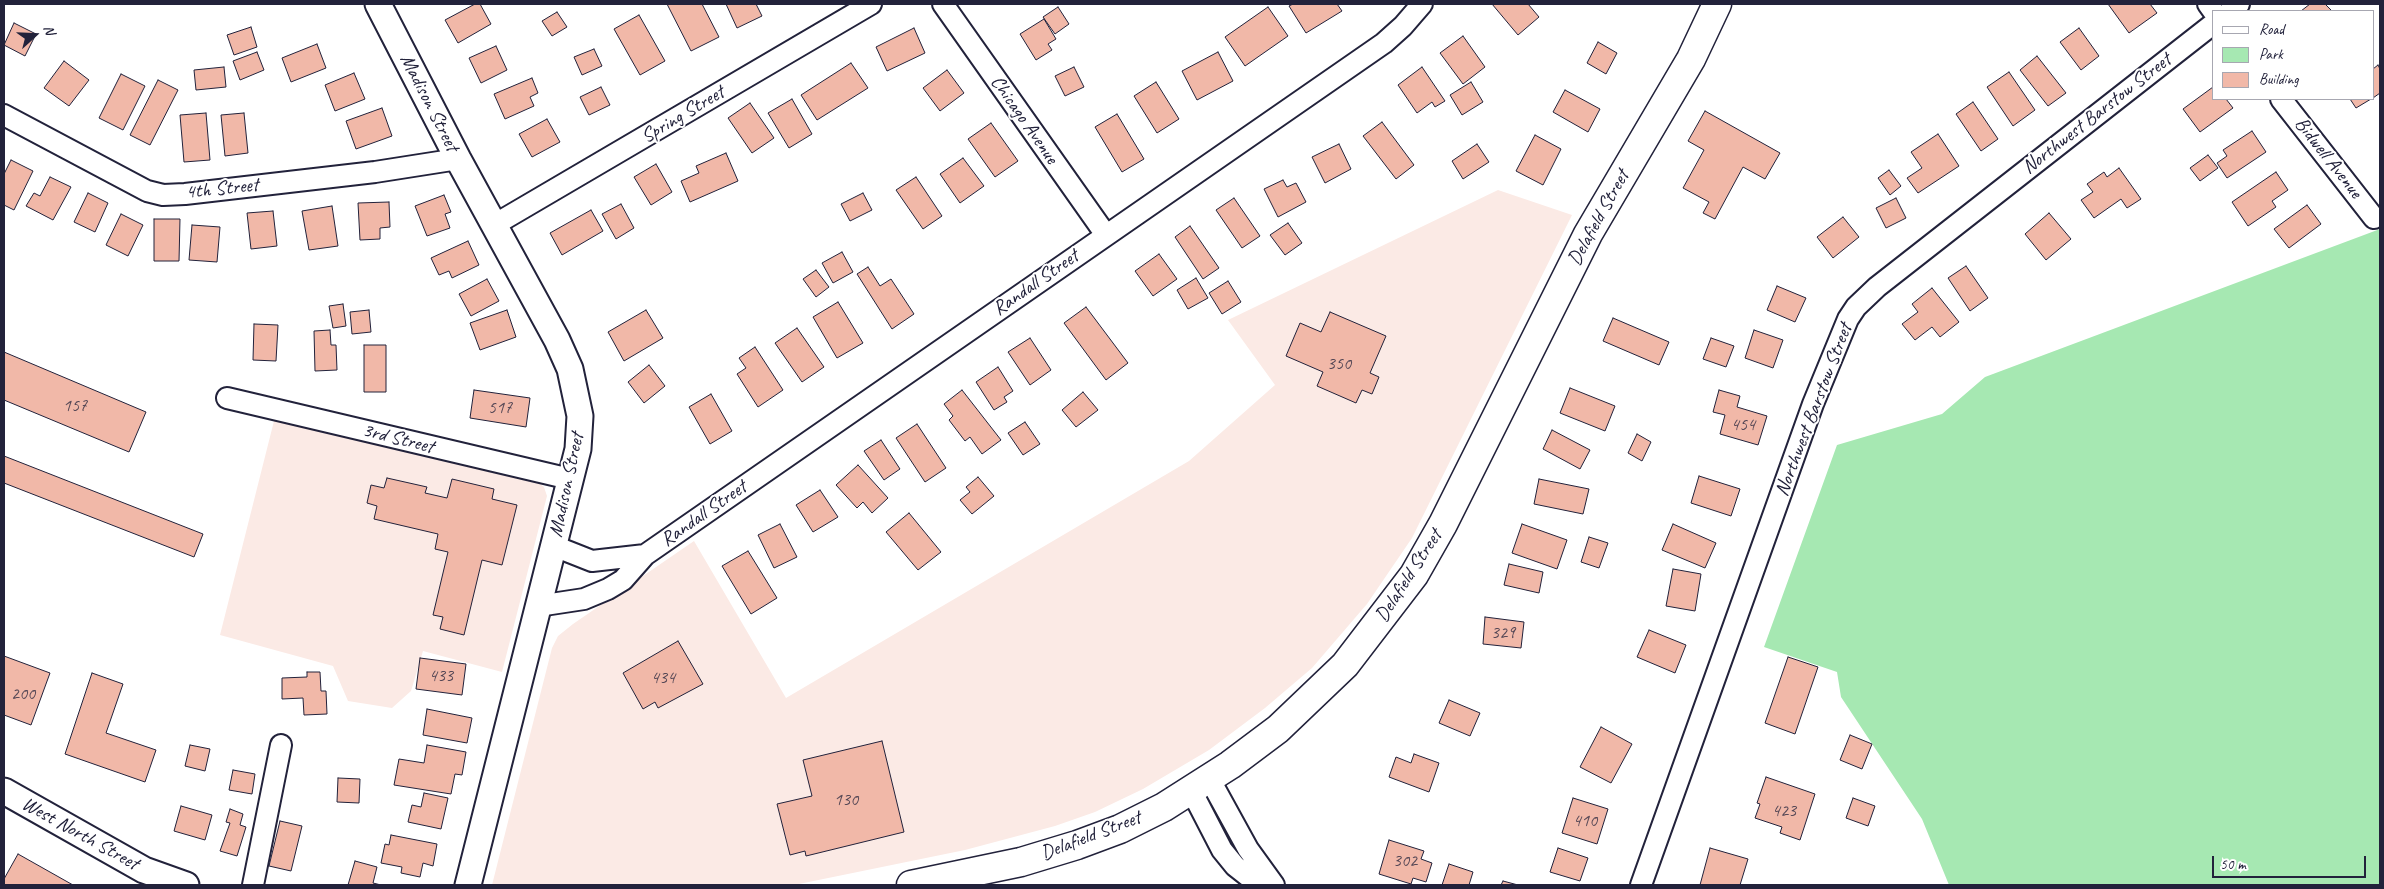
<!DOCTYPE html>
<html>
<head>
<meta charset="utf-8">
<style>
	body { margin:0 }
	#map { position:relative; width:2384px; height:889px; overflow:hidden; background:#fff; font-family:Caveat,sans-serif }
	canvas { display:block }
	.frame { position:absolute; inset:0; border:5px solid #22223b; pointer-events:none }
	.legend { position:absolute; left:2212px; top:10px; width:162px; height:90px; box-sizing:border-box; background:#fff; border:1px solid #a7a7b1; margin:0; padding:6px 9px; list-style:none; font-size:15px; color:#22223b }
	.legend li { display:flex; align-items:center; gap:10px; height:25px }
	.legend b { width:25px; border:1px solid #a7a7b1 }
	.north { position:absolute; left:10px; top:10px; width:50px; height:50px; -webkit-text-stroke:4px #fff; paint-order:stroke; rotate:70deg; font-size:14px; font-weight:700; line-height:20px; text-align:center; color:#22223b }
	.north::after { content:''; display:block; margin:auto; width:18px; height:22px; background:#22223b; clip-path:polygon(50% 0,100% 100%,50% 72%,0 100%) }
	.scale { position:absolute; left:2212px; top:856px; width:154px; height:22px; box-sizing:border-box; border:2px solid #22223b; border-top:0; padding-left:6px; font-size:15px; line-height:18px; white-space:nowrap; color:#22223b; -webkit-text-stroke:4px #fff; paint-order:stroke }
</style>
</head>
<body>
<div id="map">
<canvas width="2384" height="889"></canvas>
<div class="frame"></div>
<ul class="legend">
<li><b style="height:6px;background:#fff"></b>Road</li>
<li><b style="height:14px;background:#a6e8b2"></b>Park</li>
<li><b style="height:14px;background:#f1b8a8"></b>Building</li>
</ul>
<div class="north">N</div>
<div class="scale">50 m</div>
</div>
<script>
const ctx = document.querySelector('canvas').getContext('2d');
ctx.lineJoin = 'round';
function paint(path, color) { ctx.fillStyle = color; ctx.fill(path, 'evenodd'); }
const toPath = rows => new Path2D(rows.map(r => 'M' + r).join(''));
function strokePath(path, color, width, dash) { ctx.strokeStyle = color; ctx.lineWidth = width; ctx.lineCap = dash ? 'butt' : 'round'; ctx.setLineDash(dash || []); ctx.stroke(path); }
function write(font, color, halo, rows, align = 'center') {
  ctx.font = font + ' Caveat,sans-serif'; ctx.lineWidth = 4; ctx.setLineDash([]); ctx.textBaseline = 'middle'; ctx.strokeStyle = halo; ctx.fillStyle = color; for (const [text, x, y, turn = 0] of rows) {
    ctx.save(); ctx.translate(x, y); ctx.rotate((+turn || 0) * Math.PI / 180); ctx.textAlign = isNaN(turn) ? turn : align; if (halo) ctx.strokeText(text, 0, 0); ctx.fillText(text, 0, 0); ctx.restore();
  }
}
paint(toPath([
	[1498,190,1572,215,1412,538,1367,604,1312,668,1265,708,1209,750,1143,789,1095,812,1055,826,965,850,794,885,492,885,552,648,558,636,573,624,694,541,786,698,1189,461,1275,385,1228,320],
	[275,417,536,480,544,487,547,496,502,672,423,651,411,691,392,708,348,701,333,666,220,635]
]), '#fbeae5');
paint(toPath([
	[2380,229,2380,885,1949,885,1922,819,1841,697,1837,672,1764,647,1837,445,1942,414,1985,377]
]), '#a6e8b2');
const building = toPath([
	[475,4,480,4,491,24,458,43,445,20,475,4],
	[667,4,702,4,719,37,691,51,667,4],
	[726,4,756,4,762,16,737,28,726,4],
	[1293,4,1337,4,1342,11,1306,33,1289,6,1293,4],
	[1492,4,1528,4,1539,17,1518,35,1492,4],
	[2108,4,2150,4,2157,13,2129,33,2108,4],
	[2310,4,2325,4,2332,11,2301,11,2310,4],
	[1058,7,1069,24,1055,34,1043,17,1058,7],
	[1268,7,1288,36,1245,66,1225,37,1268,7],
	[557,12,567,27,552,36,542,21,557,12],
	[639,15,665,61,640,75,614,29,639,15],
	[1044,19,1056,39,1048,44,1052,50,1036,60,1020,34,1044,19],
	[14,23,36,34,25,56,4,45,14,23],
	[251,27,257,47,234,55,227,35,251,27],
	[914,28,925,53,887,71,876,47,914,28],
	[2079,28,2099,56,2081,70,2060,42,2079,28],
	[1463,36,1485,67,1463,84,1440,53,1463,36],
	[1598,42,1617,53,1606,74,1587,63,1598,42],
	[317,44,326,68,291,82,282,58,317,44],
	[496,46,507,70,481,83,469,58,496,46],
	[594,49,602,66,582,75,574,57,594,49],
	[257,52,264,70,240,80,233,61,257,52],
	[1218,52,1233,81,1197,100,1182,71,1218,52],
	[2037,56,2066,93,2048,106,2020,70,2037,56],
	[64,61,89,80,69,106,44,88,64,61],
	[851,63,868,88,817,120,801,95,851,63],
	[2378,65,2380,69,2380,93,2373,98,2373,69,2378,65],
	[224,67,226,87,196,90,194,70,224,67],
	[1074,67,1084,87,1065,96,1055,76,1074,67],
	[1422,67,1445,101,1435,107,1432,102,1417,113,1398,85,1422,67],
	[947,70,964,93,940,111,923,88,947,70],
	[2009,72,2035,110,2013,126,1987,87,2009,72],
	[354,73,365,99,335,111,325,85,354,73],
	[121,74,145,86,123,130,99,118,121,74],
	[532,78,538,93,530,97,534,106,505,119,494,94,532,78],
	[158,80,178,90,150,145,130,135,158,80],
	[1156,82,1179,119,1157,133,1134,96,1156,82],
	[1471,82,1483,102,1462,115,1450,95,1471,82],
	[601,87,610,105,589,115,580,97,601,87],
	[2213,87,2213,99,2226,99,2233,108,2200,132,2183,109,2213,87],
	[1565,90,1600,109,1588,132,1553,112,1565,90],
	[792,99,812,134,789,148,768,113,792,99],
	[2350,99,2371,99,2356,108,2350,99],
	[1973,102,1998,139,1981,151,1956,114,1973,102],
	[750,103,774,138,752,153,728,118,750,103],
	[382,108,392,136,356,149,346,121,382,108],
	[1705,111,1780,153,1765,179,1743,167,1715,219,1703,213,1709,202,1683,188,1704,150,1688,141,1705,111],
	[206,113,210,160,184,162,180,115,206,113],
	[244,113,248,153,225,156,221,115,244,113],
	[1117,114,1144,159,1122,172,1095,127,1117,114],
	[547,119,560,142,532,157,519,134,547,119],
	[1382,122,1414,165,1396,179,1363,136,1382,122],
	[991,123,1018,161,995,177,968,139,991,123],
	[2252,131,2266,152,2227,178,2217,163,2227,156,2223,150,2252,131],
	[1938,134,1959,166,1918,193,1907,178,1922,168,1911,152,1938,134],
	[1535,135,1561,149,1543,185,1516,171,1535,135],
	[1339,144,1351,169,1325,183,1312,157,1339,144],
	[1477,144,1489,162,1463,179,1452,161,1477,144],
	[726,153,738,181,690,202,681,181,699,173,696,166,726,153],
	[2208,155,2218,168,2200,181,2190,168,2208,155],
	[963,158,984,186,960,203,940,174,963,158],
	[11,160,33,171,14,210,4,205,4,174,11,160],
	[656,164,672,192,651,205,634,177,656,164],
	[2119,168,2141,199,2127,208,2121,199,2094,218,2081,200,2093,192,2087,184,2104,172,2107,177,2119,168],
	[1889,170,1901,186,1890,195,1878,178,1889,170],
	[2276,172,2288,190,2272,201,2276,207,2248,226,2232,202,2276,172],
	[50,177,71,187,53,220,26,206,34,193,40,196,50,177],
	[916,177,942,216,923,229,896,190,916,177],
	[1283,180,1287,187,1296,183,1306,202,1278,217,1264,189,1283,180],
	[88,193,108,203,95,232,74,222,88,193],
	[863,193,872,210,850,221,841,204,863,193],
	[444,195,451,212,445,214,450,228,427,236,415,206,444,195],
	[1234,198,1260,236,1242,248,1216,210,1234,198],
	[1896,198,1906,218,1886,228,1876,208,1896,198],
	[389,202,390,227,380,228,380,239,360,240,358,203,389,202],
	[621,204,634,228,616,239,602,214,621,204],
	[2307,205,2321,224,2289,248,2274,229,2307,205],
	[332,206,338,246,309,250,302,211,332,206],
	[591,210,603,231,562,255,550,233,591,210],
	[273,211,277,246,251,249,247,213,273,211],
	[2049,213,2071,239,2046,260,2025,234,2049,213],
	[121,214,143,225,128,256,106,245,121,214],
	[1843,217,1859,237,1833,258,1817,237,1843,217],
	[154,219,180,219,179,261,154,261,154,219],
	[1288,223,1302,243,1285,255,1270,235,1288,223],
	[192,225,220,227,217,262,189,260,192,225],
	[1190,226,1219,268,1203,279,1175,237,1190,226],
	[468,241,479,265,452,278,449,271,439,275,431,258,468,241],
	[842,252,853,272,833,283,822,263,842,252],
	[1159,254,1177,279,1153,296,1135,271,1159,254],
	[1966,266,1988,298,1970,311,1948,278,1966,266],
	[868,267,880,286,891,279,914,314,892,329,857,274,868,267],
	[816,270,829,287,816,297,803,279,816,270],
	[1196,278,1208,298,1188,309,1177,290,1196,278],
	[487,279,499,301,471,316,459,294,487,279],
	[1228,281,1241,302,1222,314,1209,293,1228,281],
	[1777,286,1806,298,1795,322,1767,310,1777,286],
	[1932,288,1959,322,1940,337,1932,327,1915,340,1902,324,1918,312,1912,304,1932,288],
	[838,302,863,343,837,358,813,317,838,302],
	[343,304,346,326,333,328,329,306,343,304],
	[1086,307,1128,363,1106,380,1064,323,1086,307],
	[369,310,371,332,352,334,350,312,369,310],
	[507,310,516,337,480,350,470,323,507,310],
	[646,310,663,338,624,361,608,332,646,310],
	[1330,312,1386,336,1370,373,1379,377,1372,394,1362,390,1356,403,1317,386,1323,372,1286,356,1300,323,1321,332,1330,312],
	[1613,318,1669,342,1659,365,1603,341,1613,318],
	[254,324,278,325,276,361,253,360,254,324],
	[797,328,824,367,802,382,775,343,797,328],
	[330,330,331,345,336,345,337,370,315,371,314,331,330,330],
	[1754,330,1783,340,1773,368,1745,358,1754,330],
	[1030,338,1051,370,1030,385,1008,352,1030,338],
	[1711,338,1734,346,1726,367,1703,359,1711,338],
	[364,345,386,345,386,392,364,392,364,345],
	[755,347,783,390,758,407,737,374,746,368,739,358,755,347],
	[4,352,146,412,129,452,4,400,4,352],
	[649,365,665,386,644,403,628,382,649,365],
	[998,367,1013,391,1004,397,1007,402,994,410,976,382,998,367],
	[1570,388,1615,406,1605,431,1560,413,1570,388],
	[474,390,530,398,526,427,470,418,474,390],
	[962,390,1001,440,982,454,970,437,965,441,949,420,953,416,944,404,962,390],
	[1719,390,1740,396,1737,407,1767,416,1758,445,1720,434,1725,415,1713,412,1719,390],
	[1083,392,1098,410,1076,427,1062,410,1083,392],
	[711,394,732,431,710,444,689,407,711,394],
	[1025,422,1040,444,1023,455,1008,433,1025,422],
	[917,424,946,468,925,482,896,438,917,424],
	[1552,430,1590,450,1580,469,1543,449,1552,430],
	[1637,434,1651,442,1642,461,1628,453,1637,434],
	[881,440,900,469,884,480,864,451,881,440],
	[4,456,203,534,194,557,4,483,4,456],
	[858,465,888,498,872,513,863,502,857,508,836,485,858,465],
	[1699,476,1740,489,1731,516,1691,503,1699,476],
	[978,477,994,496,972,514,960,500,970,492,966,487,978,477],
	[387,478,427,487,425,493,447,498,452,479,494,489,492,499,517,505,502,565,482,560,464,635,440,629,443,617,433,615,448,552,435,549,438,534,374,519,377,506,367,503,371,485,384,488,387,478],
	[1539,479,1589,489,1583,514,1534,504,1539,479],
	[820,490,838,517,813,532,796,505,820,490],
	[909,513,941,552,918,570,886,532,909,513],
	[780,524,797,557,774,568,758,535,780,524],
	[1522,524,1567,540,1557,569,1512,553,1522,524],
	[1673,524,1716,543,1705,568,1662,550,1673,524],
	[1589,537,1608,543,1599,568,1581,562,1589,537],
	[748,551,777,598,751,614,722,566,748,551],
	[1509,564,1543,572,1539,593,1504,585,1509,564],
	[1673,569,1701,574,1695,611,1666,606,1673,569],
	[1485,617,1524,622,1521,648,1483,644,1485,617],
	[1649,630,1686,645,1675,673,1637,657,1649,630],
	[678,641,703,684,658,708,655,702,643,709,623,673,678,641],
	[4,656,50,673,31,725,4,715,4,656],
	[1788,657,1818,667,1795,734,1765,723,1788,657],
	[420,658,466,664,462,695,416,689,420,658],
	[307,672,320,672,321,691,326,691,327,714,304,715,303,698,282,699,282,678,307,677,307,672],
	[92,673,123,684,106,733,156,750,145,782,65,754,92,673],
	[1449,700,1480,713,1470,736,1439,723,1449,700],
	[427,709,472,718,467,743,423,735,427,709],
	[1601,727,1632,744,1611,783,1580,767,1601,727],
	[1850,735,1872,744,1862,769,1840,760,1850,735],
	[882,741,904,832,806,856,805,851,790,855,777,804,812,796,803,760,882,741],
	[190,745,210,749,205,771,185,766,190,745],
	[427,745,466,752,462,775,455,774,451,794,394,785,399,759,424,763,427,745],
	[1414,754,1439,763,1429,792,1389,777,1396,757,1411,763,1414,754],
	[233,770,255,774,252,794,229,790,233,770],
	[1766,777,1815,794,1800,840,1780,833,1782,827,1755,818,1760,804,1757,803,1766,777],
	[338,778,360,779,359,803,337,802,338,778],
	[424,793,448,798,441,829,408,822,412,805,421,807,424,793],
	[1573,798,1608,809,1597,844,1562,833,1573,798],
	[1853,798,1875,806,1868,826,1846,818,1853,798],
	[181,806,212,815,205,840,174,831,181,806],
	[230,809,243,814,240,825,246,827,237,856,220,851,230,823,226,822,230,809],
	[280,821,302,826,291,871,269,866,280,821],
	[391,835,437,844,433,866,423,863,420,877,401,873,402,867,381,863,385,844,389,845,391,835],
	[1389,840,1424,851,1421,859,1432,863,1426,882,1413,878,1411,884,1379,874,1389,840],
	[1558,848,1588,858,1580,881,1550,872,1558,848],
	[1710,848,1748,859,1740,885,1700,885,1710,848],
	[18,854,73,885,4,885,4,879,18,854],
	[355,861,377,867,373,883,381,885,348,885,355,861],
	[1449,864,1473,872,1469,885,1442,885,1449,864],
	[1503,881,1518,885,1501,885,1503,881]
]);
paint(building, '#f1b8a8');
strokePath(building, '#22223b', 1);
const minor = toPath([
	[943,4,1106,235],
	[2208,4,2213,11],
	[2230,11,2239,4],
	[2281,99,2374,218],
	[4,115,147,191,163,195,185,194,375,172,458,159],
	[494,225,871,4],
	[227,398,570,479],
	[554,546,592,561,645,555],
	[538,606,584,599,608,589,623,580,645,555,1384,43,1403,26,1422,4],
	[1209,778,1248,849,1274,885],
	[1191,790,1222,850,1235,866,1249,877,1270,885],
	[253,885,281,745],
	[1641,885,1813,404,1848,319,1856,307,1877,287,2213,24]
]);
const tertiary = toPath([
	[378,4,458,159,557,340,570,369,580,416,578,449,468,885],
	[4,791,144,870,186,885]
]);
const secondary = toPath([
	[911,885,1021,862,1077,845,1120,829,1164,807,1230,765,1278,729,1345,665,1414,575,1443,524,1588,234,1691,59,1717,4]
]);
strokePath(minor, '#22223b', 24);
strokePath(tertiary, '#22223b', 29);
strokePath(secondary, '#22223b', 31);
strokePath(minor, '#fff', 20);
strokePath(tertiary, '#fff', 25);
strokePath(secondary, '#fff', 28);
write('18px', '#564856', null, [
	["350",1339,364],
	["157",75,406],
	["517",500,408],
	["454",1743,425],
	["329",1503,633],
	["433",441,676],
	["434",663,678],
	["200",23,694],
	["130",846,800],
	["423",1784,811],
	["410",1585,821],
	["302",1405,861]
]);
write('20px', '#22223b', '#fff', [
	["Madison Street",429,103,63],
	["Northwest Barstow Street",2097,114,-38],
	["Spring Street",683,115,-31],
	["Chicago Avenue",1024,120,55],
	["Bidwell Avenue",2328,158,52],
	["4th Street",222,189,-6],
	["Delafield Street",1599,218,-61],
	["Randall Street",1036,283,-35],
	["Northwest Barstow Street",1814,410,-69],
	["3rd Street",398,439,14],
	["Madison Street",567,485,-78],
	["Randall Street",704,514,-35],
	["Delafield Street",1409,576,-57],
	["West North Street",80,834,29],
	["Delafield Street",1091,836,-21]
]);
</script>
</body>
</html>
